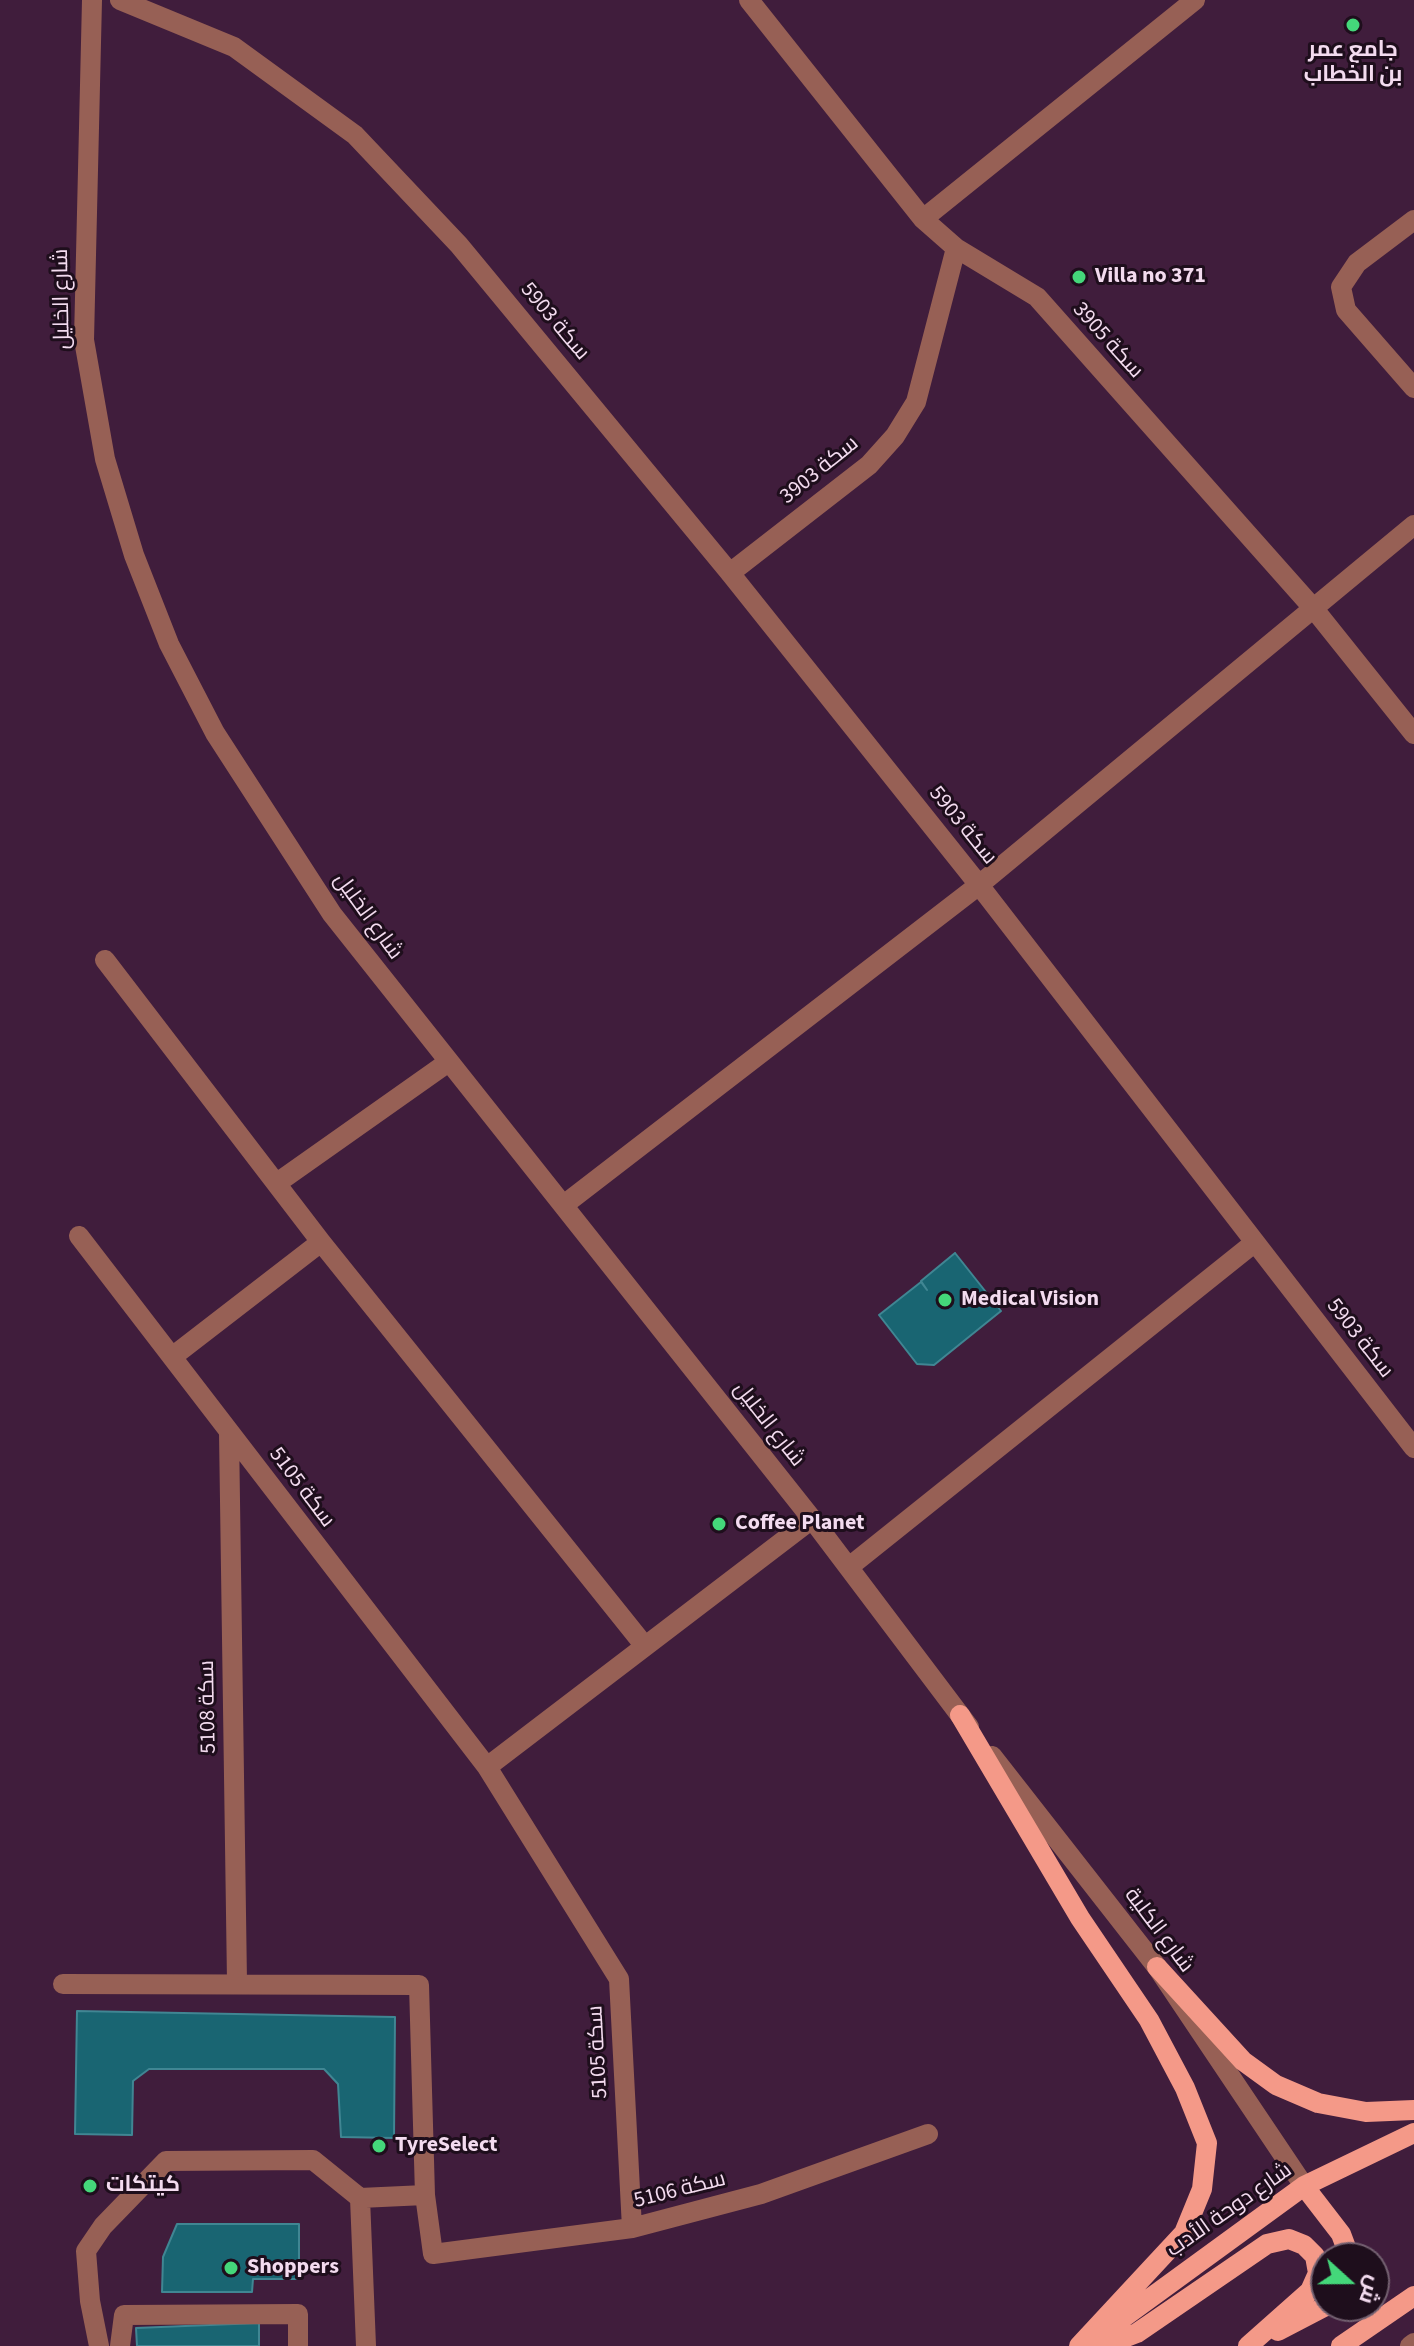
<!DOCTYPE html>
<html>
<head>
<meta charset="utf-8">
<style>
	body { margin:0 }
	#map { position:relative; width:1414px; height:2346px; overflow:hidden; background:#401d3c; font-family:"Source Sans 3",Cairo,sans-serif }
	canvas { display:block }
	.north { position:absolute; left:1310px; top:2242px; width:80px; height:80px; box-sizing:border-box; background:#1e0e1c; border:2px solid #736070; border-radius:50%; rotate:111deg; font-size:22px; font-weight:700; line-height:32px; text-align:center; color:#f3dbef }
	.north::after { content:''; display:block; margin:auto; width:28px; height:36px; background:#44d77a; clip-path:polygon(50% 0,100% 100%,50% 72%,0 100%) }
</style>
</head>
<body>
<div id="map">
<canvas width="1414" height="2346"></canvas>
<div class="north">ش</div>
</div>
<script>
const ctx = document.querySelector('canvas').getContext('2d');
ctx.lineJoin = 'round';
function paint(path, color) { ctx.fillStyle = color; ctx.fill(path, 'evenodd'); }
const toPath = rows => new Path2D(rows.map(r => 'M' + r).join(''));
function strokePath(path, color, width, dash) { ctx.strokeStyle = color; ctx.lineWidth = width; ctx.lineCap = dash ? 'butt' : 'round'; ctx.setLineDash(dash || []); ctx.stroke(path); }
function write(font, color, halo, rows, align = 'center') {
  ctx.font = font + ' "Source Sans 3",Cairo,sans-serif'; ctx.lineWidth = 6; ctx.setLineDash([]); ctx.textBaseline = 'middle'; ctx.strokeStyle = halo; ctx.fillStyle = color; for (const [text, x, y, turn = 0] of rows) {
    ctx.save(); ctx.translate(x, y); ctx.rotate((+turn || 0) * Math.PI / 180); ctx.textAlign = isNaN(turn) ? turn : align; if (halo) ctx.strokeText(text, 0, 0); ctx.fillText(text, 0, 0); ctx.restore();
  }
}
const building = toPath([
	[955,1253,1001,1311,934,1365,917,1364,879,1315,921,1282,927,1290,921,1281,955,1253],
	[77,2011,395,2017,394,2138,341,2137,338,2084,324,2069,149,2069,133,2081,132,2135,75,2134,77,2011],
	[177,2224,299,2224,299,2279,253,2279,252,2292,162,2292,163,2257,177,2224],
	[259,2323,259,2346,137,2346,136,2328,259,2323]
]);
paint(building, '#196572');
strokePath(building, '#408693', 2);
strokePath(toPath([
	[92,0,84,340,105,459,134,555,169,644,215,733,332,914,812,1519,969,1727],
	[120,0,234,47,355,135,459,245,730,573,979,885,1414,1448],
	[749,0,923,219,956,248,1037,297,1314,609,1414,734],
	[923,219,1195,0],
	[1414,220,1357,263,1341,287,1346,310,1414,388],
	[730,573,869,465,895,436,916,402,956,248],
	[105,960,321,1242,644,1645],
	[277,1183,447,1063],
	[565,1204,979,885,1414,525],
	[79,1236,487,1767,619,1979,632,2228],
	[172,1357,321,1242],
	[229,1432,237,1982],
	[849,1567,1254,1243],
	[992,1756,1157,1967,1304,2186],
	[487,1767,812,1519],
	[63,1984,419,1985,425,2195,433,2254,632,2228,761,2194,928,2134],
	[360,2198,425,2195],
	[99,2346,90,2301,86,2251,103,2226,166,2161,313,2160,360,2198,366,2346],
	[120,2346,124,2315,298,2314,298,2346],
	[1410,2346,1414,2343]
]), '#976055', 20);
strokePath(toPath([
	[960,1715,1080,1918,1149,2020,1185,2088,1207,2143,1202,2189,1184,2233,1079,2346],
	[1157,1967,1243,2061,1276,2085,1318,2103,1366,2112,1414,2110],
	[1304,2186,1341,2234,1350,2258],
	[1105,2331,1304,2186,1414,2133],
	[1278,2331,1326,2306],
	[1102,2346,1137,2333,1267,2244,1289,2239,1304,2245,1315,2256,1318,2273,1310,2291,1248,2346],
	[1341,2346,1414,2296]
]), '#f49988', 20);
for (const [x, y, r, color] of [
	[1353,25,8,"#44d77a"],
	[1079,277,8,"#44d77a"],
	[945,1300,8,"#44d77a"],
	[719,1524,8,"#44d77a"],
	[379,2146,8,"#44d77a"],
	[90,2186,8,"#44d77a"],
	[231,2268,8,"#44d77a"]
]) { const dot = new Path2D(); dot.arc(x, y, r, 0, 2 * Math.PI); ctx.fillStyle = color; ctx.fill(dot); strokePath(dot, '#1e0e1c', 3); }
write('bold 22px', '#f3dbef', '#1e0e1c', [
	["جامع عمر",1353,51,"center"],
	["بن الخطاب",1353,76,"center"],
	["Villa no 371",1095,277],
	["Medical Vision",961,1300],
	["Coffee Planet",735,1524],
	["TyreSelect",395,2146],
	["كيتكات",106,2186],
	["Shoppers",247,2268]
], 'left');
write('22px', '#f3dbef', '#1e0e1c', [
	["شارع الخليل",63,299,-91],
	["سكة 5903",554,322,50],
	["سكة 3905",1107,341,48],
	["سكة 3903",820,471,-39],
	["سكة 5903",962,826,51],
	["شارع الخليل",367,917,54],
	["سكة 5903",1359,1339,52],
	["شارع الخليل",768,1425,52],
	["سكة 5105",301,1488,53],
	["سكة 5108",209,1707,-91],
	["شارع الكلية",1158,1931,53],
	["سكة 5105",599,2052,-93],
	["سكة 5106",680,2191,-14],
	["شارع دوحة الأدب",1230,2211,-35]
]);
</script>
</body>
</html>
